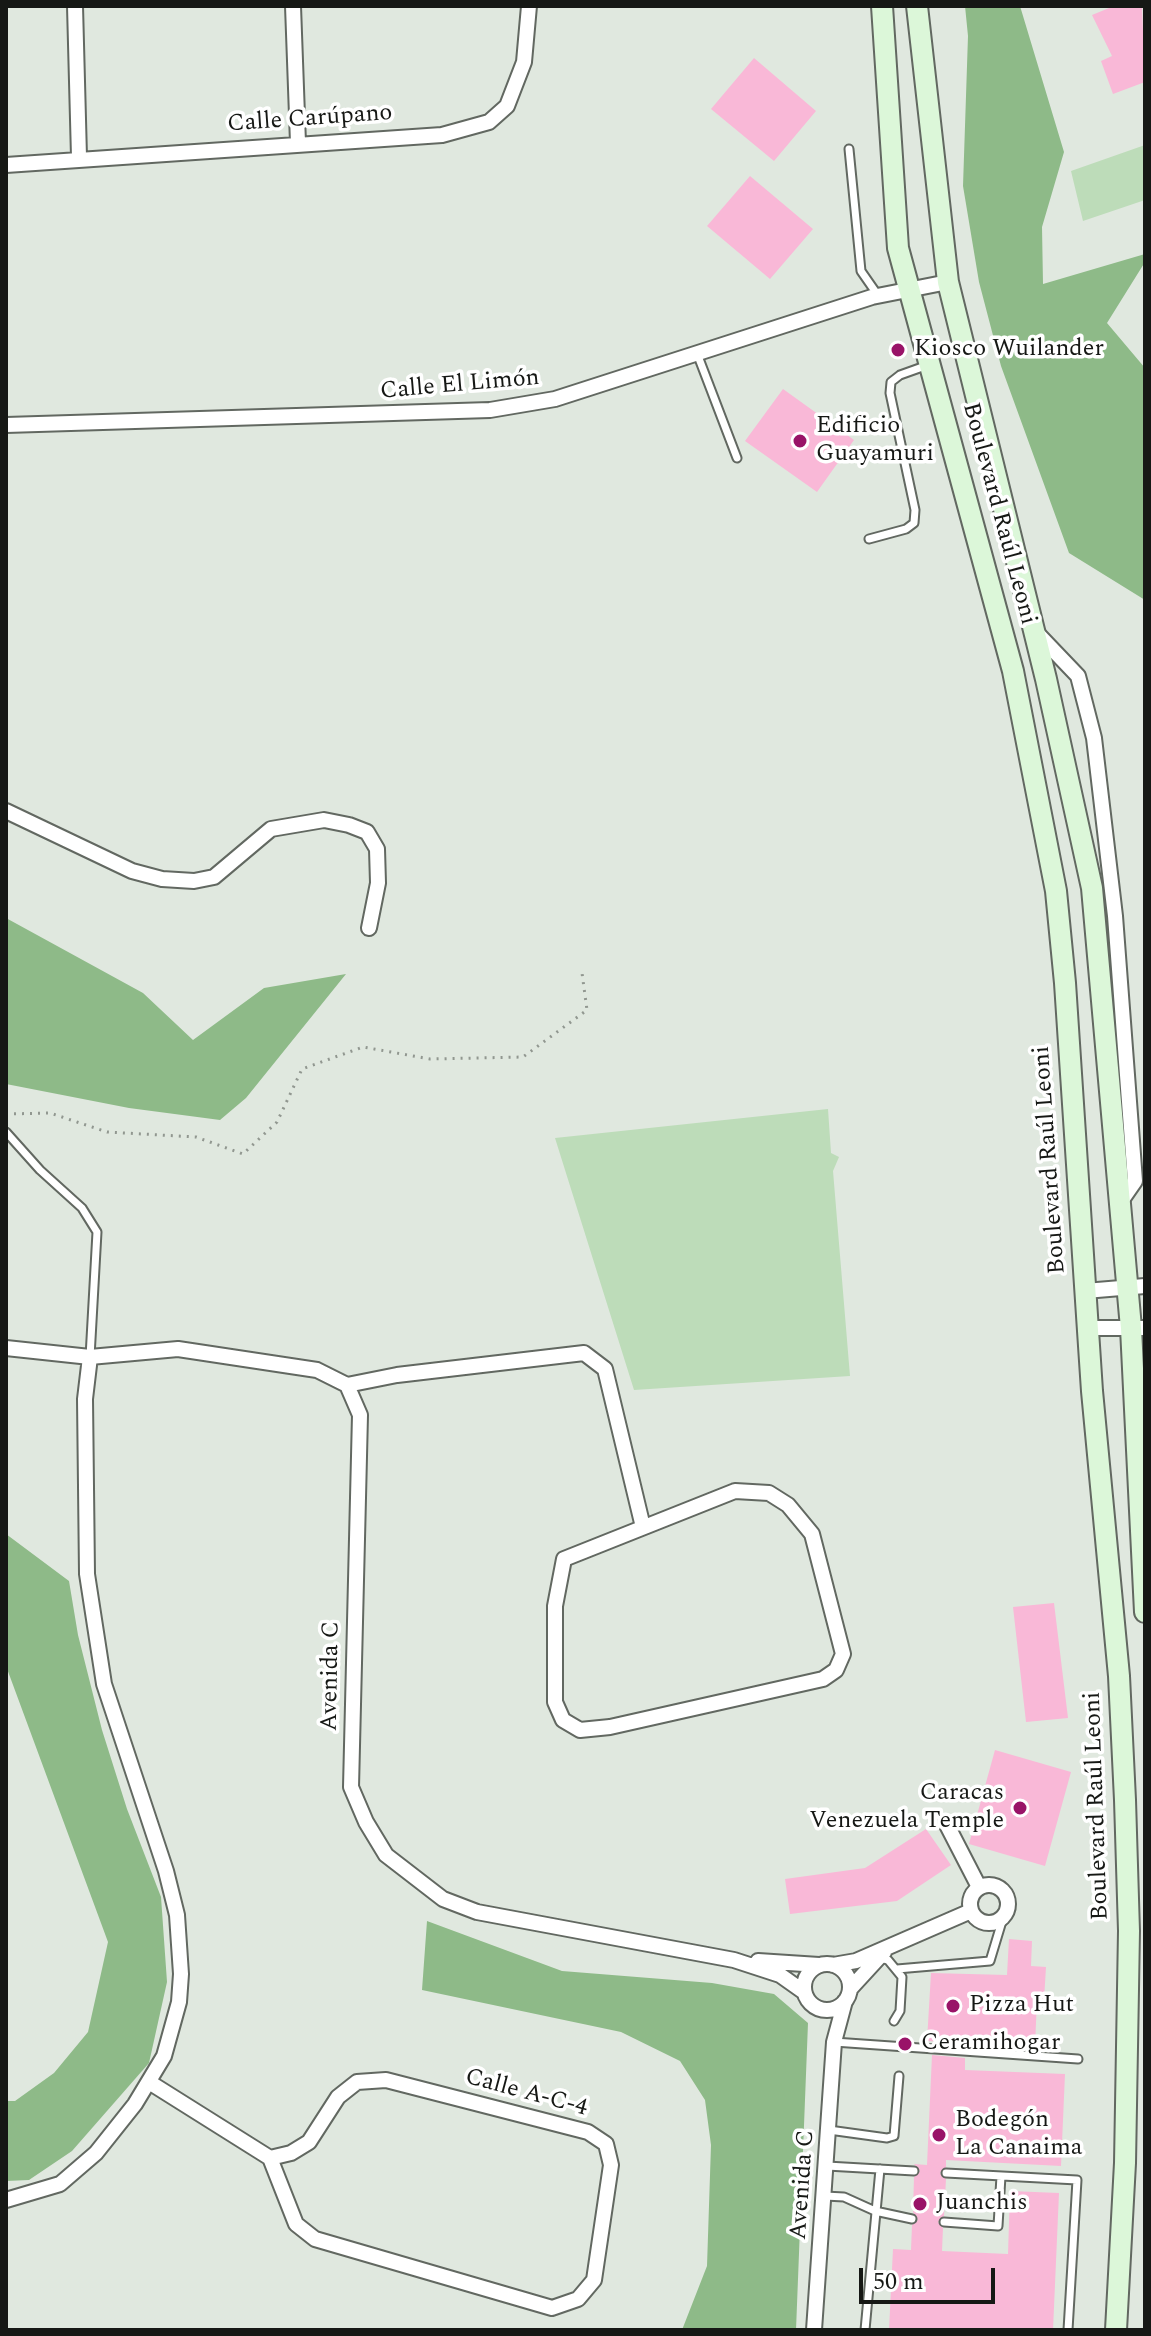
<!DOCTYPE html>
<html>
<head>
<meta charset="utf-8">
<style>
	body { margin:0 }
	#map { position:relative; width:1151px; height:2336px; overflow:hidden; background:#e0e8df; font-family:Spectral,serif }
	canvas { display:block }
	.frame { position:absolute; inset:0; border:8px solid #161815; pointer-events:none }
	.scale { position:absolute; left:859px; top:2268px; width:136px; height:36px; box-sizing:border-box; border:4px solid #161815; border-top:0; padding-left:10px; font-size:24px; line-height:28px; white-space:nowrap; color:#161815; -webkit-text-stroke:6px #fff; paint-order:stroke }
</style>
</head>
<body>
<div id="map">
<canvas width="1151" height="2336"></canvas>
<div class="frame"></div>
<div class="scale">50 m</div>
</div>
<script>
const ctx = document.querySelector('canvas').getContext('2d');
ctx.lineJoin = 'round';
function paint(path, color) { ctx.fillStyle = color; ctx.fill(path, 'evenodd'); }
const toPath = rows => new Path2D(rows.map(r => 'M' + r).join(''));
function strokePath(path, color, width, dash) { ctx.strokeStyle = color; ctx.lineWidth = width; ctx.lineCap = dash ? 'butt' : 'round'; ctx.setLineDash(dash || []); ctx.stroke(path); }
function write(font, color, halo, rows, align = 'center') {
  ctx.font = font + ' Spectral,serif'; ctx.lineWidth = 7; ctx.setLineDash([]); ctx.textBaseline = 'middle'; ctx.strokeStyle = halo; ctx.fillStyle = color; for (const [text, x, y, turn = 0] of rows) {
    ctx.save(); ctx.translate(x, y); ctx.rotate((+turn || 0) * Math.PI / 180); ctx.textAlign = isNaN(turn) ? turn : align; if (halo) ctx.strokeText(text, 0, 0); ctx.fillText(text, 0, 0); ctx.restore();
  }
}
paint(toPath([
	[1145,145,1145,200,1083,221,1071,171],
	[828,1109,831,1153,839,1157,833,1171,850,1376,634,1390,555,1138]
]), '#bddcb9');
paint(toPath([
	[965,6,1020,6,1064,152,1042,227,1043,284,1145,254,1145,262,1107,323,1145,368,1145,600,1069,553,1001,366,979,282,963,186,968,36],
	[6,918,143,993,193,1040,264,988,346,974,246,1098,220,1120,129,1108,6,1084],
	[6,1534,69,1581,78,1635,102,1730,127,1809,161,1897,167,1982,149,2063,72,2151,29,2180,6,2181,6,2101,15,2101,54,2073,88,2032,108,1942,6,1666],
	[427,1921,562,1971,712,1983,774,1994,808,2023,796,2330,682,2330,707,2266,711,2145,705,2100,680,2061,621,2032,422,1990]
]), '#8eba88');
paint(toPath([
	[1114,6,1142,6,1145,82,1113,94,1101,61,1112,56,1092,15],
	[754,58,816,111,774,161,711,109],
	[750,176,813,229,770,279,707,226],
	[783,389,854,440,817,492,745,441],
	[1054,1603,1068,1718,1026,1722,1013,1607],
	[995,1750,1071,1772,1045,1866,969,1844],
	[926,1829,951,1865,897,1901,790,1914,785,1879,865,1868],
	[1009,1939,1032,1941,1031,1966,1046,1967,1044,2000,1037,2000,1035,2046,927,2041,931,1973,1007,1975],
	[932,2055,965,2058,965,2070,1065,2074,1061,2166,946,2160,946,2167,940,2173,946,2179,944,2216,938,2222,943,2228,942,2251,1008,2254,1010,2191,1059,2193,1053,2330,889,2330,893,2249,911,2250,912,2225,918,2220,913,2212,914,2177,920,2171,914,2164,927,2165]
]), '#f9b8d7');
const lane = toPath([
	[849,149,861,271,877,294],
	[698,356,737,458],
	[869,539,906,529,914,523,915,510,890,393,891,382,900,375,928,365],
	[6,1132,40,1170,82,1208,97,1232,90,1357],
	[880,1958,888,1960,902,1977,900,2011,894,2021],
	[897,1969,990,1961,1003,1918],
	[834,2042,1078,2059],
	[829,2130,887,2138,894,2136,899,2076],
	[827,2166,914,2171],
	[946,2173,1077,2180,1068,2330],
	[825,2196,844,2197,875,2211,912,2219],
	[944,2222,998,2226,1001,2176],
	[865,2330,880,2169]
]);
const street = toPath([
	[75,6,79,157],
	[293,6,298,143],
	[6,165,442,135,489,122,507,106,524,62,529,6],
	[6,425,490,410,555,399,872,297,948,282],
	[1035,631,1078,676,1094,738,1115,916,1135,1181,1119,1204],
	[6,811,132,871,162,879,194,881,214,877,271,829,324,820,349,825,367,832,377,849,378,883,369,928],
	[1085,1291,1145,1286],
	[1087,1328,1145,1328],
	[6,1348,90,1357],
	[347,1385,397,1375,584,1353,605,1369,643,1527],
	[735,1491,769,1493,788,1505,812,1534,843,1654,836,1670,823,1679,610,1727,580,1730,563,1720,555,1702,555,1606,564,1559,735,1491],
	[947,1825,979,1887],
	'970 1904a19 19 0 1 1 38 0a19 19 0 1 1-38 0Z',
	[758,1961,819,1965],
	'804 1987a23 23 0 1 1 46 0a23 23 0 1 1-46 0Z',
	[833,1965,856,1961,971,1911],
	[850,1989,884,1952],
	[149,2082,270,2158,296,2224,315,2239,552,2308,578,2299,594,2280,611,2165,606,2144,588,2132,386,2080,357,2082,338,2097,309,2142,291,2153,270,2158],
	[6,2200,60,2184,96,2153,135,2104,164,2056,179,2002,181,1974,177,1915,166,1871,104,1684,87,1574,85,1399,90,1357,178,1349,317,1370,347,1385,360,1415,351,1787,366,1822,386,1855,443,1899,477,1912,734,1960,780,1975,804,1992],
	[814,2330,834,2042,845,2001]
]);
const secondary = toPath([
	[882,6,898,248,1013,671,1056,891,1065,983,1092,1391,1119,1676,1125,1800,1129,1931,1125,2163,1116,2330],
	[917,6,948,282,1046,679,1092,888,1131,1328,1145,1612]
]);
strokePath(lane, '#626861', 11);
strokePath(street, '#626861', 18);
strokePath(secondary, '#626861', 24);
strokePath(toPath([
	[6,1114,50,1113,107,1132,196,1137,243,1154,277,1122,302,1069,363,1047,430,1059,523,1057,587,1010,582,973]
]), '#919790', 3, [2, 6]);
strokePath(lane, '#fff', 7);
strokePath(street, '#fff', 14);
strokePath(secondary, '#dcf7d9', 20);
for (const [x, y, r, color] of [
	[898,350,8,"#991368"],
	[800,441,8,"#991368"],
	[1020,1808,8,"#991368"],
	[953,2006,8,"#991368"],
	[905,2044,8,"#991368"],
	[939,2135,8,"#991368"],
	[920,2204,8,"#991368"]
]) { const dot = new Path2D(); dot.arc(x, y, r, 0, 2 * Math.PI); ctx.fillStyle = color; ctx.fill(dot); strokePath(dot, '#fff', 3); }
write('24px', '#161815', '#fff', [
	["Calle Carúpano",310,120,-4],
	["Calle El Limón",460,386,-5],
	["Boulevard Raúl Leoni",998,514,75],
	["Boulevard Raúl Leoni",1051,1160,-94],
	["Avenida C",332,1676,-89],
	["Boulevard Raúl Leoni",1098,1806,-92],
	["Calle A-C-4",526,2094,15],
	["Avenida C",804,2185,-86]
]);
write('24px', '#161815', '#fff', [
	["Kiosco Wuilander",914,350],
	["Edificio",816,427],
	["Guayamuri",816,455],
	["Caracas",1004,1794,"right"],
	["Venezuela Temple",1004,1822,"right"],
	["Pizza Hut",969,2006],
	["Ceramihogar",921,2044],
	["Bodegón",955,2121],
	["La Canaima",955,2149],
	["Juanchis",936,2204]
], 'left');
</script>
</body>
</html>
